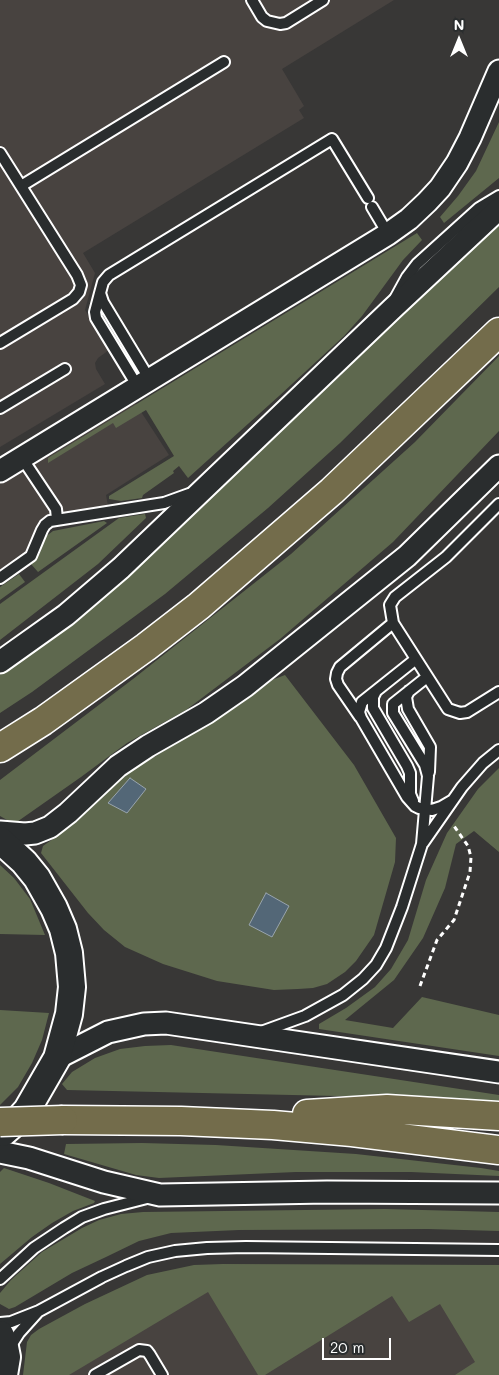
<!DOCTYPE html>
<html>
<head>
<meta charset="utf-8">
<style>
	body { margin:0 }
	#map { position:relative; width:499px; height:1375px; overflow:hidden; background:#383736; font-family:Mali,sans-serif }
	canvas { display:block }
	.north { position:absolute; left:434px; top:15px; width:50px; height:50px; -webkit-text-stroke:4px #2a2d2e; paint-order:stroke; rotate:0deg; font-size:14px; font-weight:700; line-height:20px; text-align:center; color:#fff }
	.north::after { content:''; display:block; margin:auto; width:18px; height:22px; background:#fff; clip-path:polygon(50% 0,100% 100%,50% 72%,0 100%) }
	.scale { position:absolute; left:322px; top:1338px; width:69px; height:22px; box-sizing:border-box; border:2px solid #fff; border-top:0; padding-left:6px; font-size:15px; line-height:18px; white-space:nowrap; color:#fff; -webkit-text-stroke:4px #2a2d2e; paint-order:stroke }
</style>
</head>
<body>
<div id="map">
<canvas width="499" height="1375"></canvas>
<div class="north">N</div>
<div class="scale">20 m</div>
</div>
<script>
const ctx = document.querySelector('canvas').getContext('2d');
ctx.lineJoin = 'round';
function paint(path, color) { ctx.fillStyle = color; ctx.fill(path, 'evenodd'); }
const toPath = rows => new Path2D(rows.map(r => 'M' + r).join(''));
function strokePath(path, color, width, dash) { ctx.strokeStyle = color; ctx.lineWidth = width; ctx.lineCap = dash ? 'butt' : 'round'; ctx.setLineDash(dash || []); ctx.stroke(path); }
paint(toPath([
	[0,0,394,0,282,69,304,106,299,110,304,118,83,253,95,273,85,310,109,350,98,358,95,363,96,369,105,384,0,447],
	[134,401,169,455,106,495,110,517,55,527,45,532,33,559,0,582,0,484],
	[285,1272,499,1279,499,1375,47,1375,151,1303]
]), '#484340');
paint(toPath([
	[499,122,499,178,444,223,440,217,458,196,476,171],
	[499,223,499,287,340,443,268,508,165,594,32,692,0,713,0,675,103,598,340,376,432,285],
	[417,233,422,240,403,260,362,316,344,336,279,396,188,478,179,466,173,471,174,473,143,495,142,498,121,501,109,499,109,496,174,456,146,410,116,428,113,423,48,463,48,458],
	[499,356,499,431,393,542,280,639,186,710,127,743,81,777,14,824,0,816,0,780,133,679,291,554,415,442],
	[145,514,146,518,98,564,0,640,0,604,119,518],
	[104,521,107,523,38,572,31,564,39,555,45,537,53,531],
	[19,574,25,582,0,600,0,587],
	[285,675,354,765,396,838,395,862,374,935,356,961,345,972,327,984,313,988,298,989,274,990,217,981,163,964,125,947,104,930,88,913,41,853,43,846,71,826,111,786,136,768,241,704,272,680],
	[499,768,499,852,474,831,456,844,445,888,423,938,394,980,345,1020,393,1028,422,997,499,1015,499,1056,319,1029,319,1024,346,1008,375,987,391,969,408,940,426,880,447,833,478,789],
	[0,865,14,878,30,899,45,935,0,934],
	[0,1010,49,1013,42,1040,32,1063,18,1087,0,1105],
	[171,1045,499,1095,499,1105,382,1097,67,1090,62,1084,72,1072,95,1058,120,1049,145,1046],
	[142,1143,216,1145,356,1154,481,1168,499,1171,499,1176,411,1172,296,1172,159,1178,136,1175,64,1154,66,1144],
	[4,1168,49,1183,95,1201,94,1203,73,1211,52,1223,32,1237,0,1264,0,1172],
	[385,1209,499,1212,499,1231,428,1229,239,1230,171,1233,139,1241,106,1257,72,1273,15,1307,9,1309,0,1304,0,1293,11,1280,42,1252,82,1228,99,1220,121,1214,143,1212],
	[223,1264,499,1265,499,1375,455,1375,475,1362,440,1304,409,1322,392,1296,265,1375,258,1375,208,1292,69,1375,23,1375,27,1342,31,1335,39,1329,85,1304,147,1275,194,1265]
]), '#5e684e');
const water = toPath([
	[130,778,146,789,127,813,108,803,130,778],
	[266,893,289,906,272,937,249,925,266,893]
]);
paint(water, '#536777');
strokePath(water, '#98a4ad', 1);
const service = toPath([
	[252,0,262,17,267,21,280,24,286,23,323,0],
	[0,153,77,275,81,285,79,292,73,299,0,343],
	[21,186,224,62],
	[372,207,388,234],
	[100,293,103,282,109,275,332,139,368,198],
	[396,297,407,277,417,264,479,208,499,196],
	[138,387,96,318,95,312,100,293,103,302,150,380],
	[0,408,65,369],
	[22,458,56,509,57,519],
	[499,504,446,557,395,597,390,605,393,623,448,709,460,713,467,712,499,692],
	[0,578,31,556,42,530,45,525,50,521,164,503,189,494],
	[416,659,362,702,359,712,361,718,407,797,415,806,419,808,432,810,441,807,453,800],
	[376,691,373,697,373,708,407,766,410,773,410,794,413,801],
	[409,691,406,697,408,709,430,747,429,772],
	[360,717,338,685,336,679,337,673,340,667,393,623],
	[423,843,462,787,483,763,499,750],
	[261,1032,305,1016,343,995,363,979,376,965,386,948,402,907,422,844,428,776,425,765,393,713,393,704,427,677],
	[0,1279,34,1248,64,1228,82,1217,104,1209,147,1198],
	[0,1323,11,1322,39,1311,102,1277,126,1266,148,1257,175,1251,207,1248,246,1247,499,1250],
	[10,1347,19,1333,37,1313],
	[95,1375,139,1350,147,1351,150,1355,162,1375]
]);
const minor = toPath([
	[0,471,388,234,409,219,427,202,440,188,457,163,470,138,499,71],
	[0,662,66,615,121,568,392,309,499,209],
	[0,832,25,834,35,833,50,827,68,813,118,766,148,746,206,713,245,686,407,556,499,466],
	[57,1058,108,1032,144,1024,166,1023,499,1072],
	[0,1152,29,1158,104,1182,160,1195,327,1192,499,1193]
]);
const tertiary = toPath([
	[0,840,24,862,37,878,54,908,63,929,69,953,72,987,69,1014,57,1058,27,1110,18,1120,3,1133],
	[0,1334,4,1342,7,1357,4,1375]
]);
const motorway = toPath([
	[0,748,43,721,146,647,199,606,332,491,499,332],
	[307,1114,387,1109,499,1116],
	[63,1120,181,1121,273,1125,352,1132,499,1150]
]);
strokePath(service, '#fff', 14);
strokePath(minor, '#fff', 25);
strokePath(tertiary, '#fff', 30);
strokePath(motorway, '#fff', 31);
strokePath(toPath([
	[420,986,437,940,454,920,470,872,471,857,468,846,454,826]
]), '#fff', 3, [5, 4]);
strokePath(service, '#2a2d2e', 10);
strokePath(minor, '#2a2d2e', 21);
strokePath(tertiary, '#2a2d2e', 26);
strokePath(motorway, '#736c4b', 28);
const motorwayBridge = toPath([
	[0,1122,63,1120]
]);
strokePath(motorwayBridge, '#fff', 31, []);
strokePath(motorwayBridge, '#736c4b', 28);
</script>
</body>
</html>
